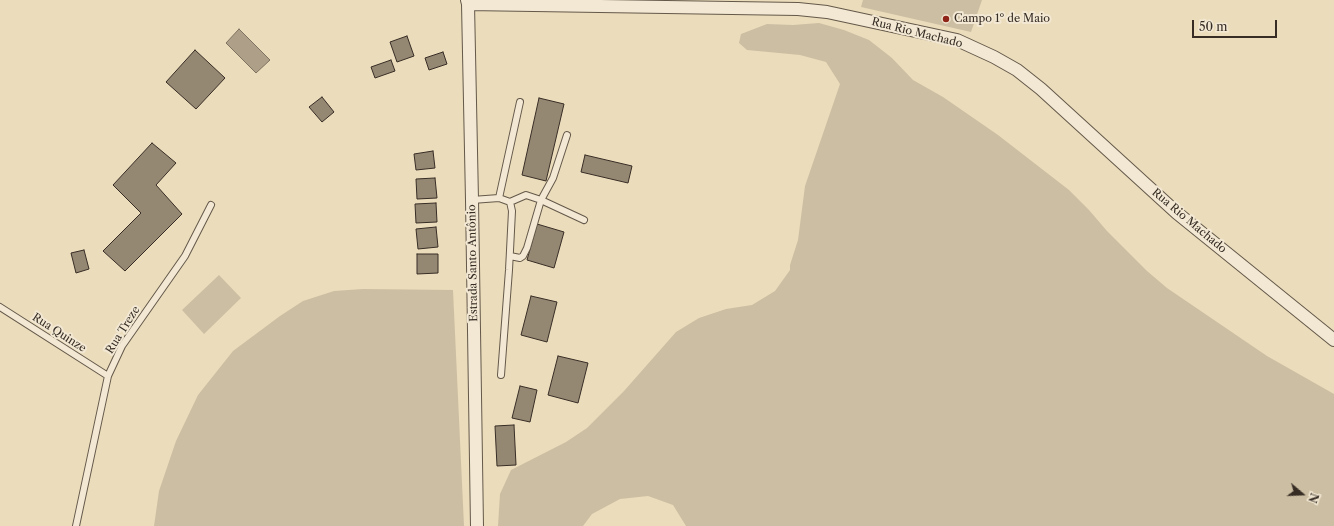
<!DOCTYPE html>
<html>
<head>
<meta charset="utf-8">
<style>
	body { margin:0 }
	#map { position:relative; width:1334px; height:526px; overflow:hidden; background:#ebdcbb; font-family:"Libre Caslon Text",serif }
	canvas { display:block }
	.north { position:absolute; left:1282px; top:474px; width:40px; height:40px; -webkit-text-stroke:3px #f2e8d3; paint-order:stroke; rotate:109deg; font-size:11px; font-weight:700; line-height:16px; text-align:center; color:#372d25 }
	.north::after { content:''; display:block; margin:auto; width:14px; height:18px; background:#372d25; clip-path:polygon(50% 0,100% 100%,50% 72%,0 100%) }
	.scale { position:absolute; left:1192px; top:20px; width:85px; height:18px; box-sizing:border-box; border:2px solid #372d25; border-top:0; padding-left:5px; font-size:12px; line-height:14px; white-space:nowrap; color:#372d25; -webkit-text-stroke:3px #f2e8d3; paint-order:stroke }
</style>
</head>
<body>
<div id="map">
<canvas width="1334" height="526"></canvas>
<div class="north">N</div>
<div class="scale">50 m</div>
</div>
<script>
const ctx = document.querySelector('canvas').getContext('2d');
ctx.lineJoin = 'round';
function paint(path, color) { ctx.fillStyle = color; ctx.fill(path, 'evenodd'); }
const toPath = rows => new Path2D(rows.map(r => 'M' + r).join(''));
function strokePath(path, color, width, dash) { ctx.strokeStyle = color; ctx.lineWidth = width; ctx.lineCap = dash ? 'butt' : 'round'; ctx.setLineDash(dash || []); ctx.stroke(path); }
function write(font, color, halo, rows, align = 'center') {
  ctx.font = font + ' "Libre Caslon Text",serif'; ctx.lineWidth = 4; ctx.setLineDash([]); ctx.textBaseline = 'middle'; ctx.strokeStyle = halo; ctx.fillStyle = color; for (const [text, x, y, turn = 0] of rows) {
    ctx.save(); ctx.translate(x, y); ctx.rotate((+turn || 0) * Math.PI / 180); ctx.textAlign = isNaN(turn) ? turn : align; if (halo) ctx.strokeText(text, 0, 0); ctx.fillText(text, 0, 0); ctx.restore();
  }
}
paint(toPath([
	[863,0,982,0,971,32,861,7],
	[819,23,844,30,869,40,892,58,913,80,943,97,998,135,1069,190,1089,210,1107,231,1147,271,1167,288,1267,356,1334,394,1334,526,686,526,673,505,648,496,620,499,592,514,583,526,498,526,500,494,511,470,566,442,587,428,624,391,676,332,699,318,726,309,752,305,775,291,790,270,790,265,798,240,805,186,840,84,826,62,800,55,747,50,739,43,741,34,767,24,793,25],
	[219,275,241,298,204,334,182,310],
	[363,289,453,290,464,526,154,526,159,491,176,441,198,395,233,351,280,316,303,301,334,291]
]), '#ccbea2');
const water = toPath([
	[239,29,270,60,256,73,226,43,239,29]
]);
paint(water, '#aea088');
strokePath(water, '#7e7260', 1);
const building = toPath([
	[407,36,414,56,397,62,390,42,407,36],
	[195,50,225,78,196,109,166,82,195,50],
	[443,52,447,64,429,70,425,58,443,52],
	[391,60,395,71,375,78,371,67,391,60],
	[322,97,334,112,322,122,309,107,322,97],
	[539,98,564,104,546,181,522,175,539,98],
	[152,143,176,163,156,185,182,214,125,271,103,251,141,213,113,185,152,143],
	[433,151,435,168,416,170,414,154,433,151],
	[585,155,632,166,628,183,581,172,585,155],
	[435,178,437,198,417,199,416,179,435,178],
	[436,203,437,222,416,223,415,204,436,203],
	[537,224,564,232,554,268,527,260,537,224],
	[436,227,438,247,418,249,416,229,436,227],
	[84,250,89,269,76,273,71,253,84,250],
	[417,254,438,254,438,273,417,274,417,254],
	[531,296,557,302,547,342,521,335,531,296],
	[558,356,588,363,578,403,548,395,558,356],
	[520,386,537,390,530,422,512,418,520,386],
	[514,425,516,465,497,466,495,426,514,425]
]);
paint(building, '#958873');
strokePath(building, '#372d25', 1);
const lane = toPath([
	[499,198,520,102],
	[472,200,499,198,510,202,512,211,509,270,501,375],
	[510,202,526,195,541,200,584,220],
	[510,256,520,258,523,256,527,248,541,200,553,178,567,135],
	[0,307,108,376],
	[76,526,108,376,122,346,185,256,211,205]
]);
const street = toPath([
	[467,0,468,4,472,200,477,526],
	[468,4,798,9,827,12,957,40,994,57,1017,70,1041,89,1177,213,1334,340]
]);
strokePath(lane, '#64594a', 8);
strokePath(street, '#64594a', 14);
strokePath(lane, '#f2e8d3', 6);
strokePath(street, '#f2e8d3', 12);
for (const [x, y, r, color] of [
	[946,19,4,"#8f2418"]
]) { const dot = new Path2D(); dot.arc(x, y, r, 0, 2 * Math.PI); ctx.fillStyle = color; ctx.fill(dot); strokePath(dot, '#f2e8d3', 1.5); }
write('11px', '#372d25', '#f2e8d3', [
	["Campo 1º de Maio",954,19]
], 'left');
write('11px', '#372d25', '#f2e8d3', [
	["Rua Rio Machado",917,33,14],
	["Rua Rio Machado",1189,221,40],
	["Estrada Santo Antônio",473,263,-91],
	["Rua Treze",123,330,-58],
	["Rua Quinze",59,333,33]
]);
</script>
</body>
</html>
